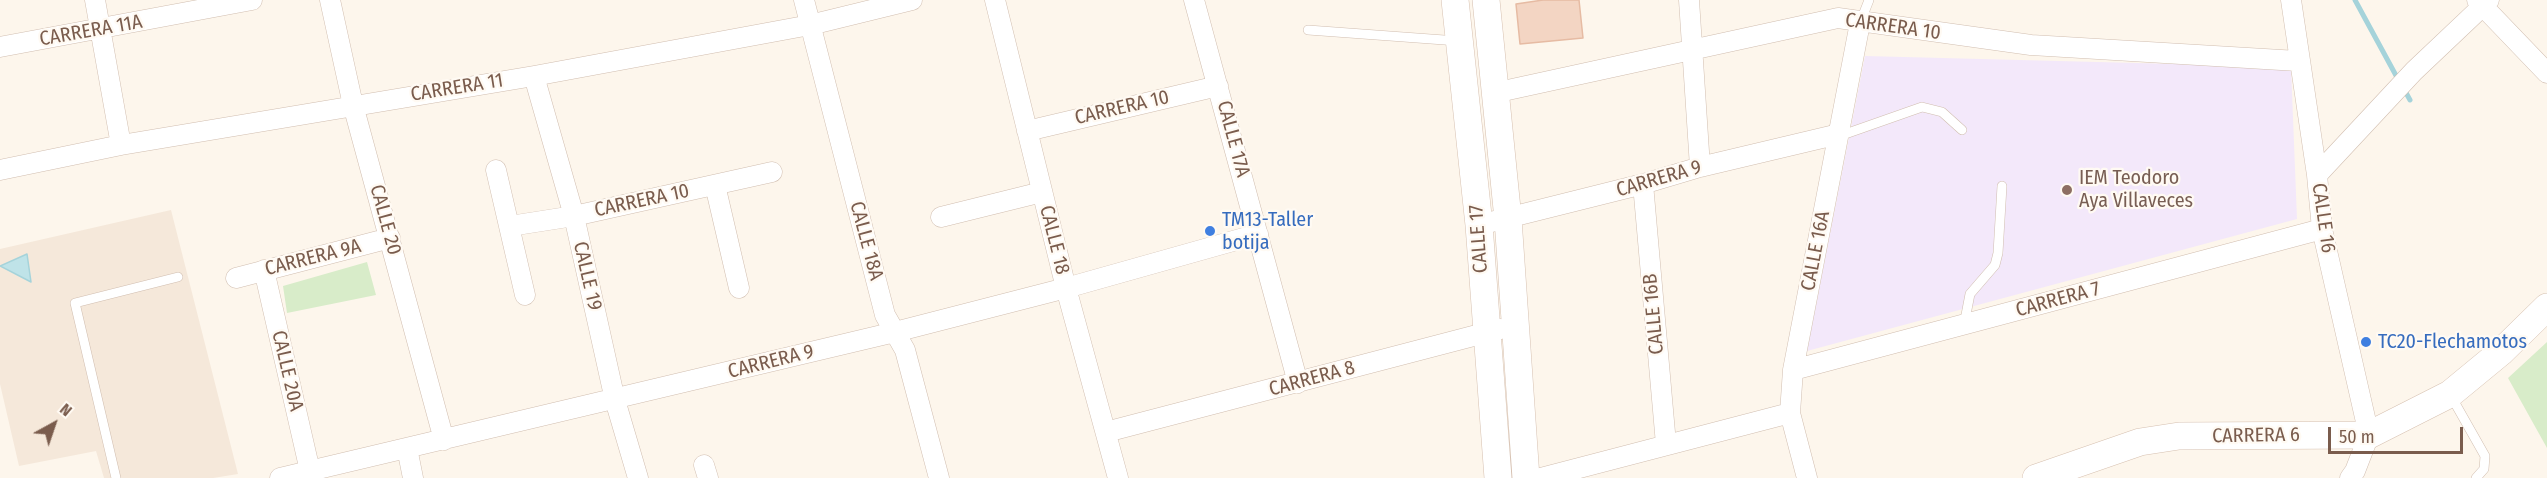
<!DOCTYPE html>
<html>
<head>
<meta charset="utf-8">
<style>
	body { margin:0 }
	#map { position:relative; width:2547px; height:478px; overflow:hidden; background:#fdf6ec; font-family:"Fira Sans Condensed",sans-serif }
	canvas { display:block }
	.north { position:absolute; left:24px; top:394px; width:60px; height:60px; -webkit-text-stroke:4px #fffaf3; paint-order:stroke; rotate:40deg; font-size:16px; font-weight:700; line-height:24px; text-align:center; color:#7a5c4d }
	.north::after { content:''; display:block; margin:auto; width:21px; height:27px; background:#7a5c4d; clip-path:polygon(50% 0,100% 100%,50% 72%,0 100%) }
	.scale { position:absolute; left:2328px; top:427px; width:135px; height:27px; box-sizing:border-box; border:3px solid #7a5c4d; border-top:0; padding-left:8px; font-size:18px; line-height:21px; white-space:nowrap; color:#7a5c4d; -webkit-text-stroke:4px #fffaf3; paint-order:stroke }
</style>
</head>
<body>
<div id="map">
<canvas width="2547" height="478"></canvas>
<div class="north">N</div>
<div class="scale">50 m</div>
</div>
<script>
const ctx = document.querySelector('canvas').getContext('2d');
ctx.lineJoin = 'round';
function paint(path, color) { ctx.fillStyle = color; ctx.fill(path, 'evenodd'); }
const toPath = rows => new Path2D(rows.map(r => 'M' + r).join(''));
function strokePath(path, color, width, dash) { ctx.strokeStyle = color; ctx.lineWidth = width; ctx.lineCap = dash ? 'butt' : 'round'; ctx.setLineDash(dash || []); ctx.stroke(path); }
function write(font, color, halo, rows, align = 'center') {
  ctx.font = font + ' "Fira Sans Condensed",sans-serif'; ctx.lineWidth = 4.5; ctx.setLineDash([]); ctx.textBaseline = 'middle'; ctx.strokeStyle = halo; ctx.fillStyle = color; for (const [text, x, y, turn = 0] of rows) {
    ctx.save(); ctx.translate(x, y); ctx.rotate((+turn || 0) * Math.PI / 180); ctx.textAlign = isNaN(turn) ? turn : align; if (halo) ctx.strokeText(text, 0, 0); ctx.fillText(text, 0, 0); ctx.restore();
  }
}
paint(toPath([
	[171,210,238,474,213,478,104,478,96,451,19,466,0,384,0,249]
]), '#f5e8da');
paint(toPath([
	[1865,56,2291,67,2297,219,1807,351]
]), '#f3e8fa');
paint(toPath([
	[367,262,376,295,287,313,283,286],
	[2547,342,2547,448,2508,378]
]), '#d8ecc9');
const water = toPath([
	[27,254,31,282,0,266,27,254]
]);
paint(water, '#bfe3e8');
strokePath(water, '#a5d3da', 1.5);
strokePath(toPath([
	[2355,0,2399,81],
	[2404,89,2410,100]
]), '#a5d3da', 5);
const building = toPath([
	[1579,0,1583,38,1520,44,1516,4,1543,0,1579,0]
]);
paint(building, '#f3d5c3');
strokePath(building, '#e6bba3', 1.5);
const lane = toPath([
	[1860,23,1869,0],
	[1308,30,1458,41],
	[1839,134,1848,133,1922,107,1942,112,1962,130],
	[1964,325,1970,294,1995,265,1998,253,2002,186],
	[2451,396,2485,456,2484,469,2476,478],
	[116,478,75,303,178,277]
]);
const street = toPath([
	[95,0,121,145],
	[330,0,353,105,444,440],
	[804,0,885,315,905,350,939,478],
	[995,0,1066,288,1118,478],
	[1194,0,1298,383],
	[1689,0,1700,167],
	[2291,0,2317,175,2322,229,2369,435,2355,471,2350,478],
	[2477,0,2547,73],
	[0,47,252,0],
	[534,76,574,216,615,400,638,478],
	[1494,93,1838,18,2031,45,2298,61],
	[1027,131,1218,86],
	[0,170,121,145,534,76,810,25,912,0],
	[496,170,525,295],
	[2317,175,2414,71,2489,0],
	[1643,184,1666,444],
	[715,185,739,288],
	[941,217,1042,192],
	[1479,225,1643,184,1700,167,1839,134],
	[510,226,574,216,772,172],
	[264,270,310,471],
	[236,278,390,238],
	[1793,370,2322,229],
	[1106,432,1500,329],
	[407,448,413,478],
	[704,465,708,478],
	[280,478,895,332,1066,288,1258,234],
	[1541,478,1790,413],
	[1807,478,1790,413,1793,370,1860,23]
]);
const secondary = toPath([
	[1455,0,1479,225,1498,478],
	[1486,0,1508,219,1526,478],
	[2036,478,2140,442,2179,436,2369,435,2450,394,2501,352,2547,307]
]);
strokePath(lane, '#d1beb0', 10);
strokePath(street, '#d1beb0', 21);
strokePath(secondary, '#d6c0b0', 28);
strokePath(lane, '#fff', 9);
strokePath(street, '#fff', 20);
strokePath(secondary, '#fff', 27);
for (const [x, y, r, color] of [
	[2067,190,6,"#8d6e63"],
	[1210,231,6,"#3f7fe0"],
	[2366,342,6,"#3f7fe0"]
]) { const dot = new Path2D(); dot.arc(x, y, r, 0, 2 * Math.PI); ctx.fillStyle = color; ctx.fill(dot); strokePath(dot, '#fffaf3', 2); }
write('20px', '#7a5c4d', '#fffaf3', [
	["CARRERA 10",1893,27,8],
	["CARRERA 11A",91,31,-10],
	["CARRERA 11",457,88,-9],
	["CARRERA 10",1122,108,-13],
	["CALLE 17A",1233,139,75],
	["CARRERA 9",1659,179,-16],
	["CARRERA 10",642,201,-12],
	["CALLE 16",2323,218,82],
	["CALLE 20",385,220,75],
	["CALLE 17",1479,239,-94],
	["CALLE 18",1054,240,76],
	["CALLE 18A",866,241,75],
	["CALLE 16A",1816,251,-79],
	["CARRERA 9A",313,258,-14],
	["CALLE 19",587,276,77],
	["CARRERA 7",2058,300,-15],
	["CALLE 16B",1654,314,-95],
	["CARRERA 9",771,362,-14],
	["CALLE 20A",287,371,77],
	["CARRERA 8",1312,379,-15],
	["CARRERA 6",2256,436,-1]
]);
write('20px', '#785e54', '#fffaf3', [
	["IEM Teodoro",2079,178],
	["Aya Villaveces",2079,201]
], 'left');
write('20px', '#366cbe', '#fffaf3', [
	["TM13-Taller",1222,220],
	["botija",1222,243],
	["TC20-Flechamotos",2378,342]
], 'left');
</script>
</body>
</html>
